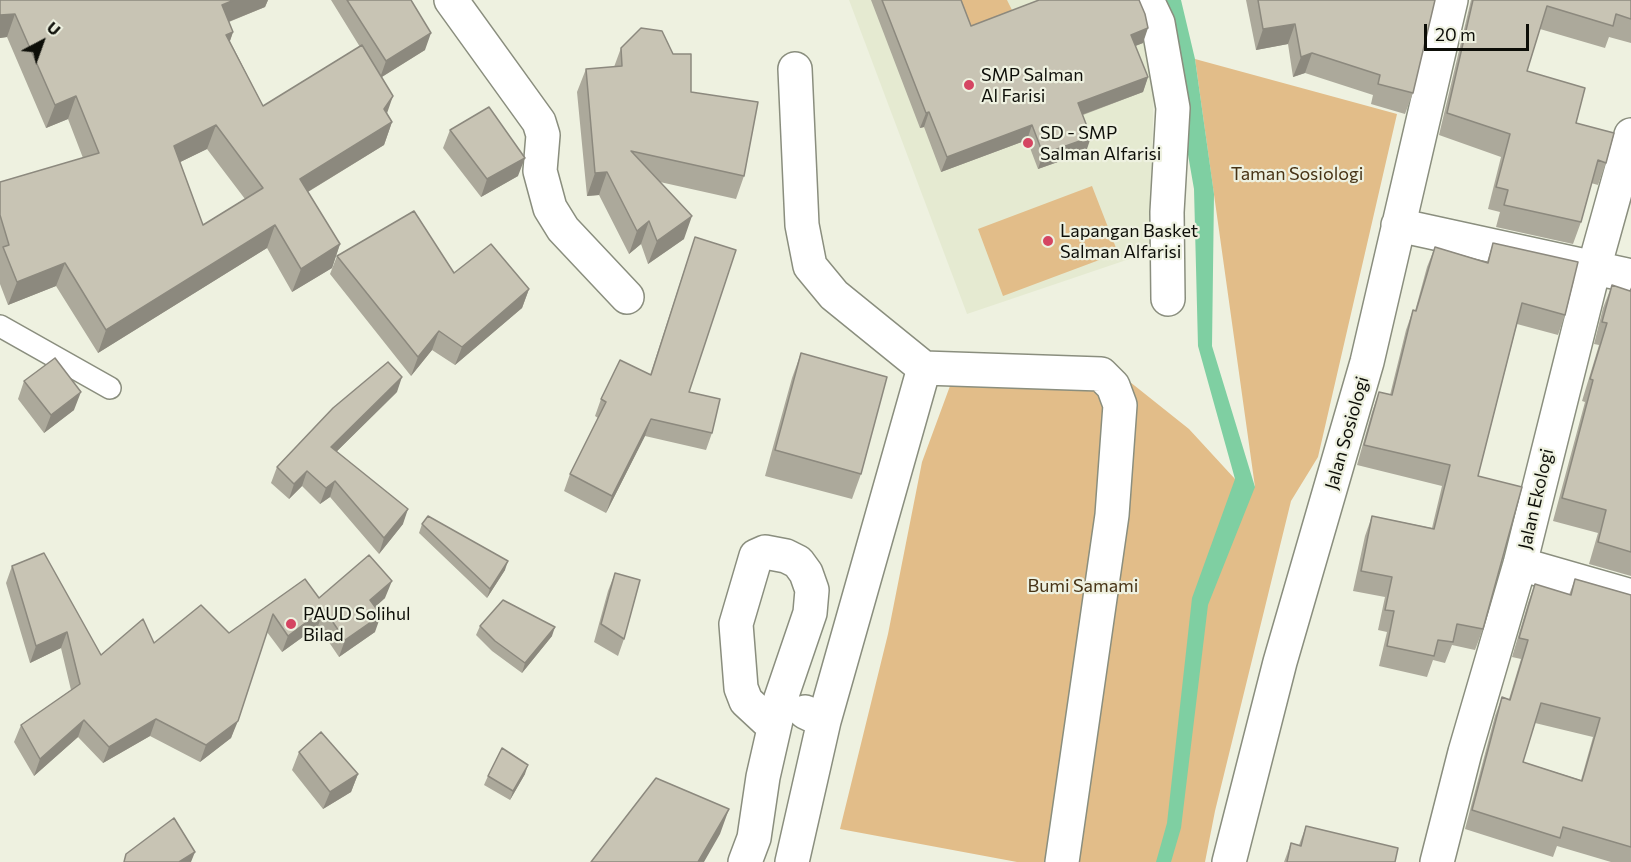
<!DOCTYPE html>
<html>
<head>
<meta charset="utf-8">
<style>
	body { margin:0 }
	#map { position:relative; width:1631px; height:862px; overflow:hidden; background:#eef1e0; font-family:Commissioner,sans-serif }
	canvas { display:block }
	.north { position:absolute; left:12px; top:12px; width:60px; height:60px; -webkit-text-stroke:4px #eef1e0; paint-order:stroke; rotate:41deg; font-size:16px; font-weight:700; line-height:24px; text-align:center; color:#0d0e08 }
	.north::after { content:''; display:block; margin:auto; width:21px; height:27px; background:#0d0e08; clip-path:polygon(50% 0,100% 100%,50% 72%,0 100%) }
	.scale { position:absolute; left:1424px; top:24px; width:105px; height:27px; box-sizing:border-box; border:3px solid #0d0e08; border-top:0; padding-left:8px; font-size:18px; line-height:21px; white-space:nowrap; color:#0d0e08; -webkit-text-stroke:4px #eef1e0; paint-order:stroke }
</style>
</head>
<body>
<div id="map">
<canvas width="1631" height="862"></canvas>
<div class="north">U</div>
<div class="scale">20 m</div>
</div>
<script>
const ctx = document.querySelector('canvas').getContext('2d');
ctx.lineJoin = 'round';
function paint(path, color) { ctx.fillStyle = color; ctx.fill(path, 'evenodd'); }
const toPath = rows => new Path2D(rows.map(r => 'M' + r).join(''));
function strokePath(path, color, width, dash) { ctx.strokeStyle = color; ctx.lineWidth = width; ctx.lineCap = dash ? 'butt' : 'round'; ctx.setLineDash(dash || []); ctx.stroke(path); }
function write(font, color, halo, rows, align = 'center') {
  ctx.font = font + ' Commissioner,sans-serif'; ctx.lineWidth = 4.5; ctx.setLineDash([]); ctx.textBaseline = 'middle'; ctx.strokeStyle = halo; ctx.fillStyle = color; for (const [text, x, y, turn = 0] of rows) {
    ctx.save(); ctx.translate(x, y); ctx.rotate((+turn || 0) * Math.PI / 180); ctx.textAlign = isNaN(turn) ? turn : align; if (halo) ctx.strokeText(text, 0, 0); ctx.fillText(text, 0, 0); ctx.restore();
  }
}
paint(toPath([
	[849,0,1138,0,1155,34,1150,252,967,314]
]), '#e5ead1');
paint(toPath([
	[949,0,1007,0,1013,12,965,41],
	[1195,59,1397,114,1318,457,1291,501,1215,811,1205,862,1017,862,840,829,888,634,922,462,950,386,979,363,1125,378,1189,429,1235,479,1255,487],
	[1092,186,1118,253,1003,296,978,229]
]), '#e2bd89');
paint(toPath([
	[1161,0,1181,0,1195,59,1214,194,1212,346,1255,487,1208,605,1181,828,1171,862,1156,862,1167,823,1192,598,1235,479,1198,346,1194,189]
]), '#7fcfa2');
const lane = toPath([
	[0,326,110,388]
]);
const street = toPath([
	[451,0,539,122,543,135,540,171,550,208,563,229,627,297],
	[1147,0,1158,23,1173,108,1167,212,1168,299],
	[795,69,802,225,810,266,834,295,924,368,1101,374,1113,386,1120,405,1112,515,1062,862],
	[1398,225,1631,276],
	[1520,564,1631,596],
	[824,721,924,368],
	[745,862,754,838,763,777,781,698,810,613,812,590,806,573,798,562,786,556,765,552,756,556,736,624,741,688,746,701,774,727],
	[792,862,824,721,805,712],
	[1229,862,1280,662,1367,362,1451,0],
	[1437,862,1465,752,1520,564,1594,268,1631,135]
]);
strokePath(lane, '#8a8e7e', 24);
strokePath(street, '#8a8e7e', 36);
strokePath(lane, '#fff', 21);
strokePath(street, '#fff', 33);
paint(toPath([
	[0,0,268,0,265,7,229,22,233,32,230,41,263,106,360,47,331,0,411,0,425,50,382,77,387,113,392,122,384,145,308,192,340,244,332,268,292,292,267,248,98,353,56,286,8,305,0,284,0,182,83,158,68,119,46,128,7,37,0,38],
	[207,149,245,199,203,225,180,162],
	[871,0,961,0,971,26,1143,43,1135,46,1148,77,1143,92,1083,115,1086,152,1038,169,1027,140,941,172,924,127,920,128],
	[1246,0,1435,0,1413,93,1405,114,1371,104,1373,95,1305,73,1293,77,1288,44,1256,50],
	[1471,0,1631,0,1631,43,1609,37,1605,48,1540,29,1527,71,1576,123,1606,163,1598,185,1591,183,1581,222,1573,244,1496,227,1500,212,1488,209,1501,157,1439,135],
	[621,48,691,92,744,176,736,199,660,182,684,239,648,264,641,244,629,254,599,195,587,196,577,92,586,69,614,67],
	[450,130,518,176,481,197,443,148],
	[695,237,689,392,712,433,706,450,645,436,606,513,564,491,570,474,598,418,595,416,601,399,650,375],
	[1493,243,1565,315,1558,335,1517,324,1478,476,1483,629,1475,650,1452,645,1445,663,1433,660,1427,677,1379,666,1387,632,1378,630,1385,597,1353,591,1365,536,1372,516,1432,528,1442,486,1357,465,1372,412,1379,392,1390,395,1406,330,1413,310,1415,311,1427,267,1435,247,1487,262],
	[337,256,454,273,529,289,522,308,455,365,432,350,411,376,330,274],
	[1612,285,1630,291,1631,287,1631,576,1589,564,1598,533,1553,521,1585,402,1582,401,1599,345,1594,344,1603,308],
	[801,353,861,474,852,499,765,476,792,378],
	[24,381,74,410,44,433,18,399],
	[397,392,336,452,403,524,379,554,330,497,320,504,302,486,289,499,271,483,277,467],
	[422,524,505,570,487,598,419,533],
	[12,566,101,655,154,643,229,633,305,579,319,598,385,598,375,607,375,632,339,657,318,626,282,652,267,632,231,738,200,762,150,736,103,763,78,737,34,776,14,742,21,725,71,690,61,648,30,663,6,583],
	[615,573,624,639,618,656,594,642,608,591],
	[1575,579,1631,595,1631,862,1611,862,1557,846,1553,857,1465,829,1495,716,1502,697,1509,699,1521,659,1512,657,1528,603,1535,584,1569,595],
	[1535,723,1593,737,1581,780,1523,762],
	[480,626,552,636,522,673,492,651,476,635],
	[299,752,358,774,351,792,323,809,292,770],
	[525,774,510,800,484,785,488,776],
	[1306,826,1395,862,1284,862,1291,843,1299,845]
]), '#aca99b');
paint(toPath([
	[234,0,268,0,265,7,213,28,222,5],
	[15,14,7,37,0,38,0,15],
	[1295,24,1288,44,1256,50,1263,29],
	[1148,28,1143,43,1125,50,1131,35],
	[233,32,225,55,226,35],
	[431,33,425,50,380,78,386,61],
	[1312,53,1305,73,1293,77,1301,57],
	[1148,77,1143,92,1073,118,1078,103],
	[76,96,68,119,46,128,55,105],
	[393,96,385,119,392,122,384,145,291,202,300,179,384,109],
	[929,112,924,127,920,128,926,113],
	[216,125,207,149,166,169,174,146],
	[1032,125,1027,140,941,172,947,157],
	[1091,137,1086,152,1038,169,1043,154],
	[525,158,518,176,481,197,487,179],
	[607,172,599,195,587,196,595,173],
	[692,216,684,239,648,264,657,241],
	[649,221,641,244,629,254,637,231],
	[275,225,267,248,98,353,106,330],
	[340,244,332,268,292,292,301,269],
	[65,263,56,286,8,305,17,282],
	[529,289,522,308,455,365,462,347],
	[439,331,432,350,411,376,418,357],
	[402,377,397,392,325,463,331,447],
	[81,392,74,410,44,433,51,415],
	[651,419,645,436,606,513,612,496],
	[307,471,302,486,289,499,294,484],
	[335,481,330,497,320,504,326,488],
	[408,509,403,524,379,554,384,538],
	[508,561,505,570,487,598,490,589],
	[392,581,385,598,364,617,370,600],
	[324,609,318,626,282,652,288,636],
	[381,615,375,632,339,657,345,640],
	[555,627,552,636,522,673,525,663],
	[67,632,61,648,30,663,36,646],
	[156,719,150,736,103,763,109,747],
	[84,720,78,737,34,776,40,759],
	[238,721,231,738,200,762,206,745],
	[528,765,525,774,510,800,513,791],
	[358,774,351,792,323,809,330,792],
	[729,809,720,834,704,862,698,862],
	[195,852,191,862,179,862]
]), '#8c897e');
const building = toPath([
	[0,0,234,0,222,5,233,32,226,35,263,106,362,45,393,96,384,109,392,122,300,179,340,244,301,269,275,225,106,330,65,263,17,282,3,247,9,245,0,215,0,182,99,153,76,96,55,105,15,14,0,15,0,0],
	[216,125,263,188,203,225,174,146,216,125],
	[347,0,411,0,431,33,386,61,347,0],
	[882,0,961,0,971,26,1039,0,1139,0,1145,14,1148,28,1131,35,1148,77,1078,103,1091,137,1043,154,1032,125,947,157,929,112,926,113,882,0],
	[1258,0,1435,0,1413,93,1378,84,1380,75,1312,53,1301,57,1295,24,1263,29,1258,0],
	[1473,0,1631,0,1631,19,1616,14,1613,26,1547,6,1527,71,1585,88,1576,123,1614,133,1606,163,1598,160,1581,222,1504,205,1508,190,1496,187,1510,134,1447,113,1473,0],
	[641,28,662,31,673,54,691,54,691,92,758,102,744,176,631,151,692,216,657,241,649,221,637,231,607,172,595,173,586,69,622,66,621,48,641,28],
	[489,107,525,158,487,179,450,130,489,107],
	[414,211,454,273,491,244,529,289,462,347,439,331,418,357,337,256,414,211],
	[695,237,736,250,689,392,720,399,712,433,651,419,612,496,570,474,606,402,601,399,620,360,651,375,695,237],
	[1493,243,1578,262,1565,315,1522,303,1478,476,1522,487,1483,629,1457,624,1453,642,1438,640,1434,656,1387,646,1394,611,1385,610,1392,577,1361,571,1372,516,1434,529,1450,465,1364,445,1379,392,1392,395,1413,310,1416,311,1435,247,1488,263,1493,243],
	[1612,285,1630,291,1631,289,1631,552,1598,542,1606,510,1562,498,1593,380,1590,379,1607,323,1602,322,1612,285],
	[801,353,887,377,861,474,775,450,801,353],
	[55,358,81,392,51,415,24,381,55,358],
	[388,362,402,377,331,447,408,509,384,538,335,481,326,488,307,471,294,484,277,467,333,408,388,362],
	[428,516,508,561,490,589,422,524,428,516],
	[44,553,101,655,143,619,154,643,201,605,229,633,305,579,319,598,369,555,392,581,370,600,381,615,345,640,324,609,288,636,273,614,238,721,206,745,156,719,109,747,84,720,40,759,21,725,80,684,67,632,36,646,12,566,44,553],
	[615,573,640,580,624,639,601,624,615,573],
	[1575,579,1631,595,1631,847,1563,827,1560,838,1472,810,1502,697,1510,700,1528,640,1519,638,1535,584,1571,595,1575,579],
	[1541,703,1600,718,1582,781,1523,762,1541,703],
	[503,600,555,627,525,663,495,641,480,626,503,600],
	[321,732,358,774,330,792,299,752,321,732],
	[502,748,528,765,513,791,488,776,502,748],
	[656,778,729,809,698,862,591,862,656,778],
	[174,818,195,852,179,862,124,862,126,854,174,818],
	[1306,826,1398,848,1395,862,1287,862,1291,843,1301,846,1306,826]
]);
paint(building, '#c8c4b4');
strokePath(building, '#8c897e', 1.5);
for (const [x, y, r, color] of [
	[969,85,6,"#d54562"],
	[1028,143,6,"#d54562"],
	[1048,241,6,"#d54562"],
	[291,624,6,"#d54562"]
]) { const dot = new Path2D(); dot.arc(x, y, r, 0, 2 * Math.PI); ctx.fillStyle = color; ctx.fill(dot); strokePath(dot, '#eef1e0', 2); }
write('18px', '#0d0e08', '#eef1e0', [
	["SMP Salman",981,75],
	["Al Farisi",981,96],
	["SD - SMP",1040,133],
	["Salman Alfarisi",1040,154],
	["Lapangan Basket",1060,231],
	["Salman Alfarisi",1060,252],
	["PAUD Solihul",303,614],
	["Bilad",303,635]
], 'left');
write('18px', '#473315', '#eef1e0', [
	["Taman Sosiologi",1297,174],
	["Bumi Samami",1083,586]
]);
write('18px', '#0d0e08', '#eef1e0', [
	["Jalan Sosiologi",1347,433,-74],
	["Jalan Ekologi",1536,499,-77]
]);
</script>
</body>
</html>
